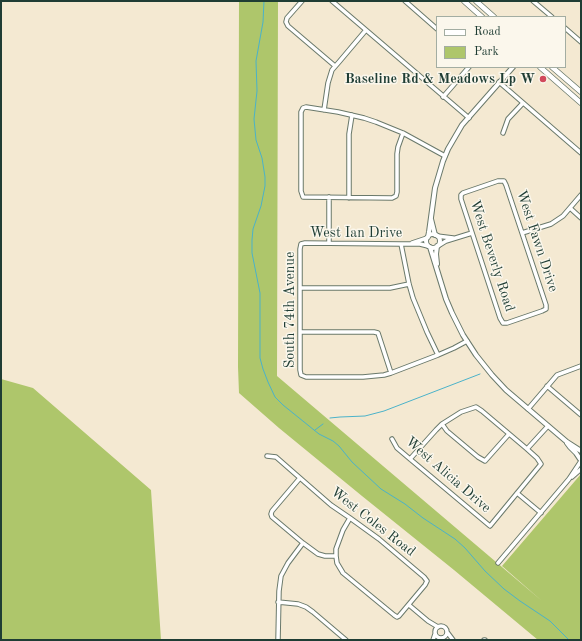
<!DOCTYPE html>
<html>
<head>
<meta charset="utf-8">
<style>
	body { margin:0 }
	#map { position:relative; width:582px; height:641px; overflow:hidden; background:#f4e9d2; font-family:"Old Standard TT",serif }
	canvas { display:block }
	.frame { position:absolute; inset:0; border:2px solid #1f3d34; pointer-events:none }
	.legend { position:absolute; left:436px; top:16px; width:130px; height:52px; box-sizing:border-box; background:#fbf7ec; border:1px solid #a3ada2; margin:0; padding:5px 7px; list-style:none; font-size:12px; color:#1f3d34 }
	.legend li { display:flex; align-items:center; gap:8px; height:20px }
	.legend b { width:20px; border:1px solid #a3ada2 }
</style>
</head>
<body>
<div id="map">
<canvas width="582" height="641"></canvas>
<div class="frame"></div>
<ul class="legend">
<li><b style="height:5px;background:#fff"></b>Road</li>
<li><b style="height:11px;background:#aec66b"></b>Park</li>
</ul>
</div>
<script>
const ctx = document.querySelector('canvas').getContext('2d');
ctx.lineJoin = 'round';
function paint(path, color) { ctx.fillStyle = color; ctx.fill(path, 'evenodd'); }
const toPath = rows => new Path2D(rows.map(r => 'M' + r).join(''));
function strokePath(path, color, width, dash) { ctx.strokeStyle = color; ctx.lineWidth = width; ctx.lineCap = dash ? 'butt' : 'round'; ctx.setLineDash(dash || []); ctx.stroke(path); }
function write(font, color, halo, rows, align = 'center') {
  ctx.font = font + ' "Old Standard TT",serif'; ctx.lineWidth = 3; ctx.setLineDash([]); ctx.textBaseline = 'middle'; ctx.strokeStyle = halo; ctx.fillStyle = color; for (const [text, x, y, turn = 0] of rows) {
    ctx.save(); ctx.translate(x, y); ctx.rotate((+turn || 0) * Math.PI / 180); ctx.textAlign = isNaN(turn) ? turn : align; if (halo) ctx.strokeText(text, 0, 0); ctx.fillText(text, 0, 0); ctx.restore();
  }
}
paint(toPath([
	[239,1,278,1,277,376,542,601,502,566,581,474,581,640,538,640,454,570,362,496,279,428,239,393,238,367],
	[1,379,33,388,151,490,161,640,1,640]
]), '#aec66b');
strokePath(toPath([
	[264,1,263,22,256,61,257,91,254,119,256,140,262,158,265,177,265,186,261,206,253,229,252,240,252,253,260,293,260,358,263,369,268,382,275,397,283,405,319,434,333,441,339,446,352,462,381,489,405,504,423,518,455,539,465,548,485,571,504,589,520,601,550,621,569,640],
	[330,418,340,417,365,416,384,411,480,374],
	[315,430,323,424]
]), '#4ab2c9', 1);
const minor = toPath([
	[302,1,287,18,286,22,288,26,335,66],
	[332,1,469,118],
	[405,1,437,29],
	[533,1,552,17],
	[565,28,581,42],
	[499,82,581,153],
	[443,97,469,67],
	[324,110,328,83,332,70,339,62,366,30],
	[403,133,398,147,397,154,397,192,396,196,392,198,303,197,301,191,301,112,303,108,306,107,338,112,364,118,376,122,403,133,445,156],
	[503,133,508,119,523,103],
	[498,181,504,181,506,185,546,305,546,309,542,311,507,323,503,323,500,318,461,199,461,195,463,193,498,181],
	[349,198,349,134,352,115],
	[570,208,581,218],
	[522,233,551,224,563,216,581,195],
	[437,236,453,238],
	[329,243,329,197],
	[412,243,427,238],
	[401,244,409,284,413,298,427,332,438,355],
	[428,246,420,244,401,244,305,243,301,244,300,249,300,370,301,375,306,377,363,377,384,375,391,373,438,355,454,348,467,341],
	[438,246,446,241,472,233],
	[300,288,390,288,409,284],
	[300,332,374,332,378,333,391,373],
	[547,386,581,415],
	[528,409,557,375,581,366],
	[442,424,447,431,478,457,485,461,509,434],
	[392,439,397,448,410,459,490,526,541,464,537,458,527,449,482,411,476,407,461,412,442,424,436,430,410,459],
	[527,449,548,426],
	[267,456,276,457,300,478,331,505,350,518,379,539,424,577,427,581,425,585,399,616,397,617,394,615,343,573,337,563,336,556,325,556,318,554,303,543,272,517,271,514,272,511,300,478],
	[572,477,581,469],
	[517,493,541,513],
	[336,556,336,549,343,530,350,518],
	[498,563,569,479,581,461],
	[278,602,298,604,306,607,313,612,346,640],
	[409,605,428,621,438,627],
	'435 632a6 6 0 1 1 12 0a6 6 0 1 1-12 0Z',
	[447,632,453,640],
	[278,640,279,591,281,576,288,563,303,543],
	[433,640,435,634],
	[484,640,485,640]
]);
const tertiary = toPath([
	[431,219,435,235],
	'426 241a7 7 0 1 1 14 0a7 7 0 1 1-14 0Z',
	[428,237,429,232,435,188,443,161,448,149,462,125,513,67],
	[430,247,446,299,452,313,463,335,476,355,492,375,506,390,567,442,581,451],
	[437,264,436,254,437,246],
	[567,443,570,447,576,453,580,459]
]);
const secondary = toPath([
	[464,1,482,17],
	[476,1,494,17],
	[540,67,581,103],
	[552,67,581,92]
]);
strokePath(minor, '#6a796b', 5.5);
strokePath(tertiary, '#6a796b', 6);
strokePath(secondary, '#6a796b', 6);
strokePath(minor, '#fff', 3.5);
strokePath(tertiary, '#fff', 4);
strokePath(secondary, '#fff', 4.5);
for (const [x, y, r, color] of [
	[543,79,4,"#d1495b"]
]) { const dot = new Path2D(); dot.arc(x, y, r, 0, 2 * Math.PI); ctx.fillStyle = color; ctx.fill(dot); strokePath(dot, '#fbf7ec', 1.5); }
write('bold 14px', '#1f3d34', '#fbf7ec', [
	["Baseline Rd & Meadows Lp W",535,79]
], 'right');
write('14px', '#1f3d34', '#fbf7ec', [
	["West Ian Drive",356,233],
	["West Fawn Drive",537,241,72],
	["West Beverly Road",492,256,72],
	["South 74th Avenue",290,310,-90],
	["West Alicia Drive",448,475,41],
	["West Coles Road",373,522,38]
]);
</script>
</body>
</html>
